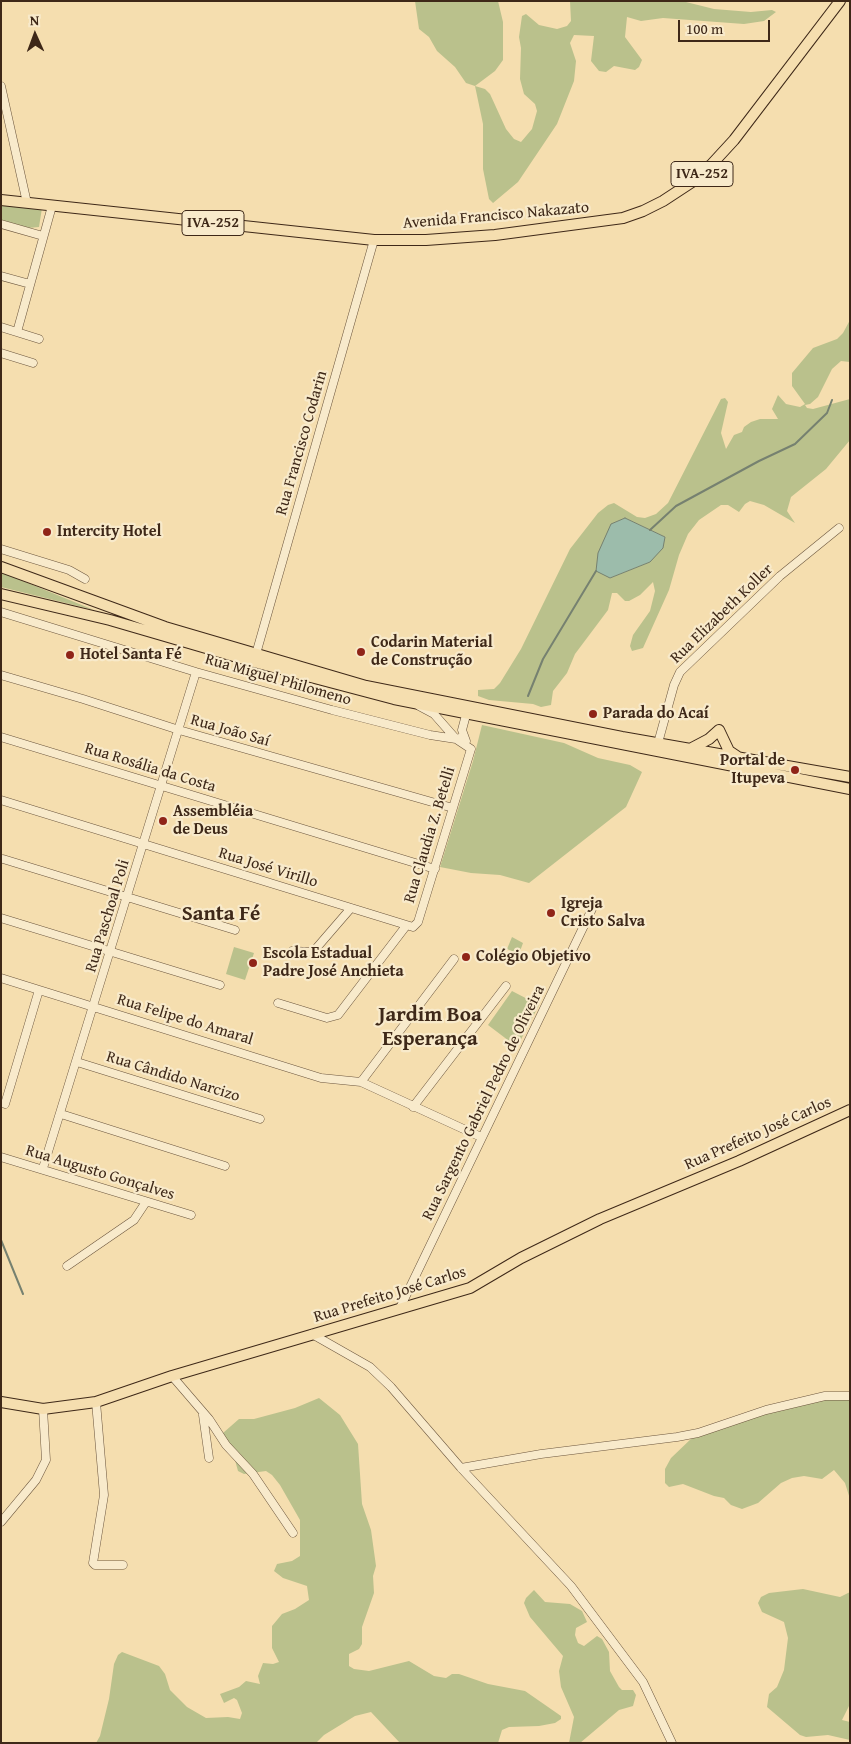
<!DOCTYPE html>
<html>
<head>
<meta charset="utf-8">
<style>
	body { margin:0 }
	#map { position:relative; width:851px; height:1744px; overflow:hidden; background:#f5deaf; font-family:"Gentium Book Plus",serif }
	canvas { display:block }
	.frame { position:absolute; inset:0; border:2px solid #3e2818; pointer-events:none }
	.north { position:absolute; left:10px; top:10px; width:50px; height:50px; -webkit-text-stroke:4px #f8eacb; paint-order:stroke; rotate:358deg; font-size:14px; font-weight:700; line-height:20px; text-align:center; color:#3e2818 }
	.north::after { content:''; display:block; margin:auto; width:18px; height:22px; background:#3e2818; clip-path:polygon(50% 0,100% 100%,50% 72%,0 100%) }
	.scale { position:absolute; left:678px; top:20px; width:92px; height:22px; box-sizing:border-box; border:2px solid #3e2818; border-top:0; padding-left:6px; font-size:15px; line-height:18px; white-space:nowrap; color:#3e2818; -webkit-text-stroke:4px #f8eacb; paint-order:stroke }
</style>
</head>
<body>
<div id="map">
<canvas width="851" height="1744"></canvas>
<div class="frame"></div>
<div class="north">N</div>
<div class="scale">100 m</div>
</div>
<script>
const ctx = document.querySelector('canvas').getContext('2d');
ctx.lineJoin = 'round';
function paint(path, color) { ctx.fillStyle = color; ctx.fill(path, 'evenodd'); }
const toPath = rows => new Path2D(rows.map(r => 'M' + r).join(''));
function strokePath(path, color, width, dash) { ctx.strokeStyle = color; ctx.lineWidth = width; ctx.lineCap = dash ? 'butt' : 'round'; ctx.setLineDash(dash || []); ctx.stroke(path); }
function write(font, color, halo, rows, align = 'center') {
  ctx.font = font + ' "Gentium Book Plus",serif'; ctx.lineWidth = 4.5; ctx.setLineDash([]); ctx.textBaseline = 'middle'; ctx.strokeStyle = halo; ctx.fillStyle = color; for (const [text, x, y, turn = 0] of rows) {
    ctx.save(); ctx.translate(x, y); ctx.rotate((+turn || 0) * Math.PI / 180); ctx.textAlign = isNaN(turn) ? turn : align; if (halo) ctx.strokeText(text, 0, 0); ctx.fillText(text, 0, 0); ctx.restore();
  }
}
paint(toPath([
	[415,1,498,1,503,22,503,60,495,71,475,86,485,89,490,94,506,129,514,139,521,142,532,129,537,111,535,104,524,94,520,79,521,48,519,37,522,16,526,14,539,25,557,29,567,26,571,21,570,1,682,1,714,9,751,12,772,10,776,12,764,21,744,24,663,18,641,21,627,17,625,37,642,60,639,67,635,70,614,66,606,72,599,71,591,61,594,36,574,35,570,43,576,61,574,81,557,124,518,182,493,203,489,199,483,169,483,124,475,86,466,83,455,67,437,51,429,37,419,29],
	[1,202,42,208,39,227,28,228,1,221],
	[850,320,850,362,841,361,832,369,818,397,810,404,805,405,807,408,813,409,850,399,850,440,826,469,791,497,787,511,795,523,764,505,750,501,745,504,739,512,728,505,721,505,699,520,688,534,679,555,669,590,643,648,632,651,630,646,633,635,650,611,655,591,653,582,640,595,629,601,625,601,617,593,612,593,608,610,575,654,567,673,553,691,551,705,541,707,533,704,489,700,478,696,478,690,494,689,500,683,521,649,570,549,598,513,608,505,614,503,637,517,645,518,656,514,668,503,721,399,725,398,728,402,721,433,726,449,734,435,742,432,744,427,751,422,760,419,778,419,772,409,778,395,786,404,800,407,805,404,792,386,792,373,813,348,837,339,843,333],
	[625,518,665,537,650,562,610,578,608,534,612,524],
	[1,572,94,610,1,587],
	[482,725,564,743,598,758,630,765,642,772,626,807,529,883,500,875,471,873,440,867,473,761],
	[512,937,523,943,519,954,507,949],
	[234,947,254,953,245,980,226,974],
	[512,991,539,1005,517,1047,488,1025],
	[838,1395,850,1400,850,1499,845,1483,834,1470,822,1479,804,1476,792,1478,781,1483,758,1503,742,1509,731,1505,724,1498,714,1496,683,1484,669,1487,665,1483,665,1469,671,1458,693,1437,725,1428,752,1416],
	[319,1398,340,1415,358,1444,362,1504,371,1530,376,1566,373,1576,374,1593,362,1627,362,1644,359,1649,349,1654,349,1666,354,1669,369,1671,409,1661,434,1676,446,1678,452,1674,459,1674,488,1684,525,1691,561,1716,561,1719,555,1723,539,1726,509,1727,502,1730,498,1743,400,1743,371,1712,355,1716,324,1735,316,1743,96,1743,100,1736,109,1699,114,1664,118,1655,122,1652,159,1666,165,1674,170,1690,187,1707,206,1718,228,1717,240,1719,242,1713,237,1700,234,1698,224,1703,220,1694,239,1687,246,1681,260,1684,258,1676,263,1663,273,1664,279,1662,272,1648,272,1626,282,1614,295,1609,309,1600,307,1586,283,1578,274,1571,277,1564,292,1561,300,1556,300,1520,280,1485,272,1475,266,1471,244,1474,238,1471,233,1453,223,1433,239,1419,254,1419,295,1408],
	[803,1589,840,1597,850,1592,850,1704,842,1720,850,1722,850,1740,828,1735,806,1737,800,1735,767,1707,769,1694,777,1687,784,1670,788,1638,784,1622,762,1612,758,1603,761,1597,769,1593],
	[534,1590,545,1602,570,1604,582,1611,587,1622,576,1628,575,1635,578,1643,584,1646,597,1636,602,1639,609,1652,610,1671,619,1687,622,1690,633,1690,636,1695,633,1706,619,1710,580,1743,569,1743,574,1717,561,1687,559,1671,563,1656,530,1617,524,1603,526,1598]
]), '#bac18c');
const water = toPath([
	[625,518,665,537,663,548,650,562,610,578,596,571,598,553,611,524,625,518]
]);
paint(water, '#9cbcab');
strokePath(water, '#768170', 1);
strokePath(toPath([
	[650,530,676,506,759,461,795,444,827,413,832,400],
	[528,696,543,659,596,571],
	[1,1240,23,1294]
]), '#768170', 2);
const minor = toPath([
	[1,86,27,203],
	[1,224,43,236],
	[1,276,30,284],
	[1,327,39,339],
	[17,332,52,206],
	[1,353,33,363],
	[1,549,69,570,85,579],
	[1,612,196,672,332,710,430,735,456,739,464,737],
	[256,654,374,240],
	[1,675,83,699,179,730,453,808],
	[419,706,434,714,456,739,471,749],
	[1,737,435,869],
	[466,741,462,730,466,715],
	[658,743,674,685,680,672,780,576,839,528],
	[1,800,413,927,418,922,471,749],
	[3,859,235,930],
	[1,918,220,985],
	[292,951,313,952,351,908],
	[1,978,321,1078,361,1082,481,1137],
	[278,1003,327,1018,338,1015,406,926],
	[77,1062,260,1119],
	[361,1082,454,959],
	[5,1104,39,990],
	[413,1107,506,986],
	[61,1114,225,1166],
	[1,1157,191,1215],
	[43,1168,196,672],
	[67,1266,134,1220,146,1202],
	[400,1308,592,909],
	[312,1334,370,1367,391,1387,461,1468,571,1586,643,1682,672,1743],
	[172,1376,209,1419,226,1445,253,1474,293,1533],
	[96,1402,104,1495,93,1563,95,1565,123,1565],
	[203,1415,209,1458],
	[461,1468,541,1454,677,1437,698,1433,766,1410,825,1396,850,1396],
	[1,1522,36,1480,46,1460,43,1409]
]);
const major = toPath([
	[1,200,374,240,426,240,495,235,623,218,643,211,663,201,695,180,711,165,734,140,840,1],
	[1,567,165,627,366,686,622,737,850,777],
	[1,594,110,620,254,662,394,699,850,789],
	[690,749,709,739,719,730,729,751,738,757],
	[1,1402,43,1409,96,1402,172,1376,470,1288,521,1258,600,1219,739,1161,850,1110]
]);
strokePath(minor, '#6c563e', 9);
strokePath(major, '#3e2818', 12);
strokePath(minor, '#f8eacb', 8);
strokePath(major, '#f5deaf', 10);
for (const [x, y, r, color] of [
	[47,532,5,"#8f2418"],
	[361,652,5,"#8f2418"],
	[70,655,5,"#8f2418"],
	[593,714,5,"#8f2418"],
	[795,770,5,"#8f2418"],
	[163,821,5,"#8f2418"],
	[551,913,5,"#8f2418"],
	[466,957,5,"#8f2418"],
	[253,963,5,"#8f2418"]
]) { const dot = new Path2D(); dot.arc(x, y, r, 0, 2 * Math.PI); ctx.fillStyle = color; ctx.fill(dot); strokePath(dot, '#f8eacb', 2); }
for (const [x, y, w] of [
	[702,174,62],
	[213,223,62]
]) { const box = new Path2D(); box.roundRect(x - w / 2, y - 12.5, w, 25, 4); ctx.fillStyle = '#f8eacb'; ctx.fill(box); strokePath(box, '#3e2818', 1); }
write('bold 15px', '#3e2818', null, [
	["IVA-252",702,174],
	["IVA-252",213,223]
]);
write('16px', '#3e2818', '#f8eacb', [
	["Avenida Francisco Nakazato",496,216,-5],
	["Rua Francisco Codarin",302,443,-74],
	["Rua Elizabeth Koller",722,614,-44],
	["Rua Miguel Philomeno",278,680,16],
	["Rua João Saí",230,731,16],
	["Rua Rosália da Costa",150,768,17],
	["Rua Claudia Z. Betelli",430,835,-73],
	["Rua José Virillo",268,868,17],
	["Rua Paschoal Poli",108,916,-73],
	["Rua Felipe do Amaral",185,1020,17],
	["Rua Cândido Narcizo",173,1077,17],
	["Rua Sargento Gabriel Pedro de Oliveira",484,1103,-64],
	["Rua Prefeito José Carlos",758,1134,-24],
	["Rua Augusto Gonçalves",100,1173,17],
	["Rua Prefeito José Carlos",390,1295,-17]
]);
write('bold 16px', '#3e2818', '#f8eacb', [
	["Intercity Hotel",57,532],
	["Codarin Material",371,643],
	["de Construção",371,661],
	["Hotel Santa Fé",80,655],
	["Parada do Acaí",603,714],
	["Portal de",785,761,"right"],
	["Itupeva",785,779,"right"],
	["Assembléia",173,812],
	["de Deus",173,830],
	["Igreja",561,904],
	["Cristo Salva",561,922],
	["Escola Estadual",263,954],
	["Padre José Anchieta",263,972],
	["Colégio Objetivo",476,957]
], 'left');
write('bold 21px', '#3e2818', '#f8eacb', [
	["Santa Fé",221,915],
	["Jardim Boa",430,1016],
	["Esperança",430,1040]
]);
</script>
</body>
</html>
